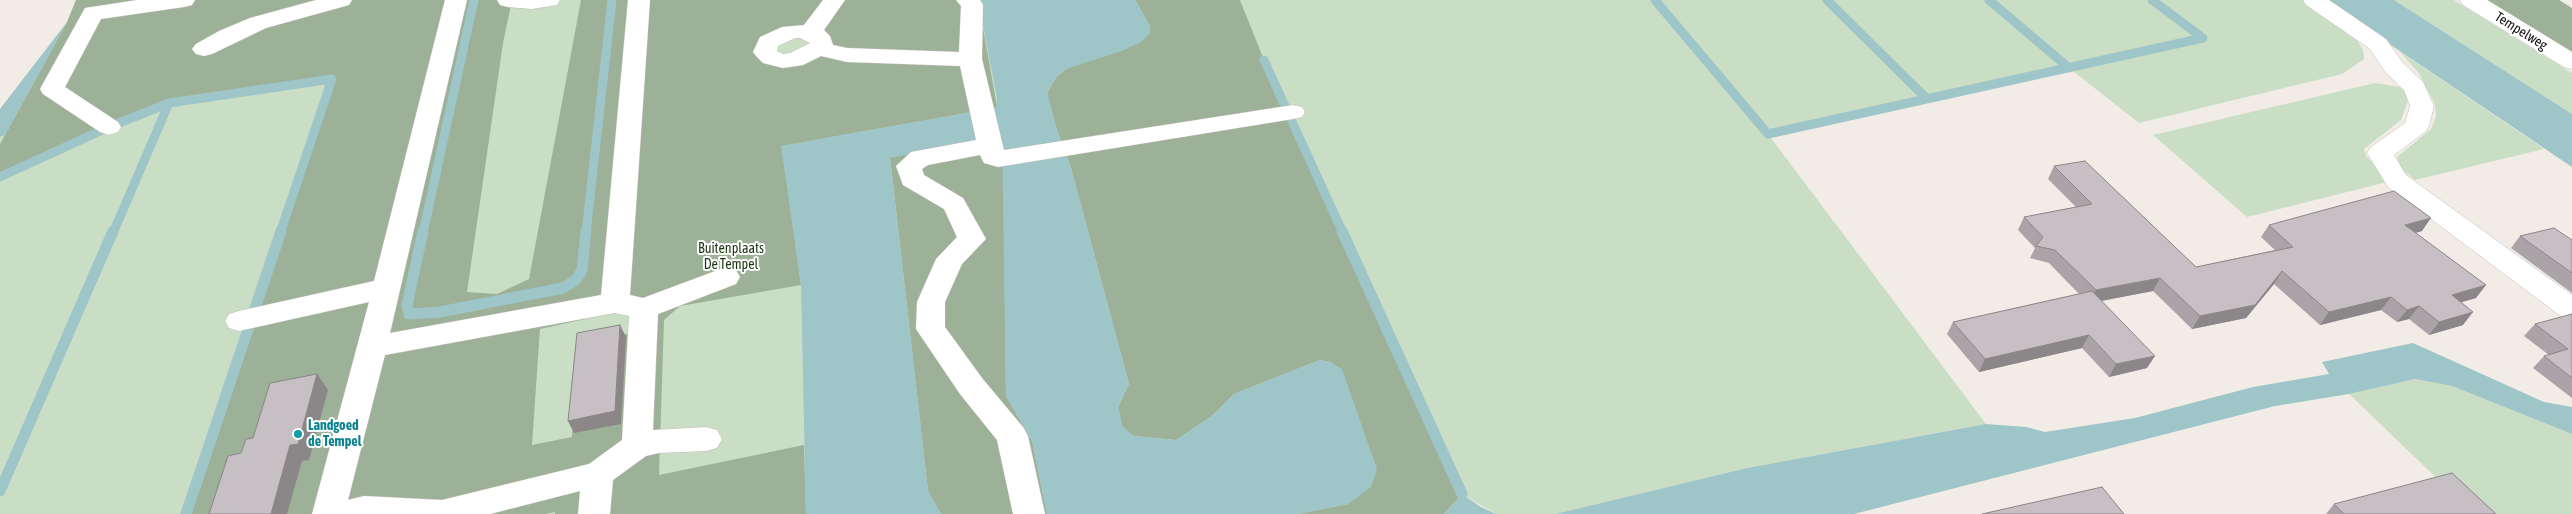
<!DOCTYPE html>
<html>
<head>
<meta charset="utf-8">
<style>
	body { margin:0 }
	canvas { display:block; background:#f2ece7 }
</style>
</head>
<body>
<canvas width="2572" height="514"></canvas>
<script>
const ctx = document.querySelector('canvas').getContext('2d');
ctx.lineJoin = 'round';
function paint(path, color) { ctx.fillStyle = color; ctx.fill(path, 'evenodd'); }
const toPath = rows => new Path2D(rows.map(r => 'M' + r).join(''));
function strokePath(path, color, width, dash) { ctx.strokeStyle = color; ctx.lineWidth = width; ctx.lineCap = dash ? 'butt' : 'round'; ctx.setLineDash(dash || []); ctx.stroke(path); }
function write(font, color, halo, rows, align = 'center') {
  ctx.font = font + ' "Asap Condensed",sans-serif'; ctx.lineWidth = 4; ctx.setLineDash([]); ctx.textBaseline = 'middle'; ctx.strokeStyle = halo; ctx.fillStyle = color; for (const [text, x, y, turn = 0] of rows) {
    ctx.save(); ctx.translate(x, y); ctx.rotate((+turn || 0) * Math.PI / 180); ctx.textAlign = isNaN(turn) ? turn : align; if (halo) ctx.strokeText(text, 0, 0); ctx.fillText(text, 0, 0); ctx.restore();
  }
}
paint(toPath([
	[76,0,978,0,997,99,1263,60,1240,0,2304,0,2357,40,2363,50,2364,59,2342,74,2139,123,2069,68,1768,134,1986,424,1747,468,1555,514,1496,514,1462,494,1444,514,0,514,0,137,5,135,67,22],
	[2394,0,2454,0,2572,73,2572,114],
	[2399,51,2544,149,2415,180,2401,169,2397,157,2431,129,2436,117,2435,104,2418,72],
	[2375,83,2400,87,2406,93,2408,101,2401,120,2364,149,2366,156,2391,181,2247,217,2153,135],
	[2415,379,2452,386,2572,434,2572,514,2474,514,2349,394]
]), '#cadec5');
paint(toPath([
	[76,0,512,0,503,43,467,292,497,294,529,279,581,0,978,0,997,106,994,108,782,146,801,285,680,306,664,320,659,475,804,445,806,514,555,514,555,512,546,514,186,514,332,79,169,103,109,127,0,177,0,144,67,22],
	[799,34,814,45,788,58,772,52,788,35],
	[617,312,632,315,632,333,576,343,572,437,532,445,540,329],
	[1135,0,1240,0,1264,60,1462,494,1444,514,1297,514,1348,504,1342,370,1330,362,1320,360,1234,394,1213,415,1176,440,1133,436,1122,426,1118,407,1129,384,1071,168,1057,130,1047,93,1056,77,1066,69,1150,27],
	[2487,0,2559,0,2572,8,2572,52],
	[1003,136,1006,396,1032,441,1047,514,941,514,928,491,890,157]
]), '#9db198');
paint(toPath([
	[978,0,1135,0,1150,27,1150,34,1141,42,1122,51,1066,69,1056,77,1047,93,1057,130,1071,168,1129,384,1118,407,1122,426,1134,436,1176,440,1213,415,1234,394,1320,360,1330,362,1342,369,1377,469,1371,487,1348,504,1297,514,1047,514,1032,441,1006,396,1002,136,890,158,928,491,941,514,806,514,801,285,781,146,994,108,997,106,997,99],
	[2324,0,2394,0,2572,114,2572,167],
	[67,22,5,135,0,137,0,109],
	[2413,343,2544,402,2572,407,2572,434,2452,386,2415,379,2349,394,2275,406,1854,514,1555,514,1747,468,1986,424,2026,427,2045,432,2135,418,2253,387,2329,374,2322,362],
	[1462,494,1481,507,1496,514,1444,514]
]), '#9ec5c8');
strokePath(toPath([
	[1655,0,1768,134,2203,38,2152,0],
	[1827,0,1927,99],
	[1989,0,2069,68],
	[1264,60,1343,233],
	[0,177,109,127,169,103,332,79,280,233],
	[113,233,169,103],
	[423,233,474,0],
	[586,233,612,0]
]), '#9ec5c8', 9);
strokePath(toPath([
	[423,231,407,305,409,314,440,312,563,288,576,280,582,270,586,231],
	[1342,231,1462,494],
	[0,491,113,231],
	[186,514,281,231]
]), '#9ec5c8', 11);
const minor = toPath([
	[137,0,195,0,192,5,184,7,101,19,65,87,118,122,121,127,118,132,109,135,100,132,43,94,40,89,85,8,137,0],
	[316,0,352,0,349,5,266,28,212,54,204,56,196,54,192,49,196,44,219,31,250,18,316,0],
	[445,0,467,0,390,333,601,295,628,0,650,0,630,295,643,298,726,267,736,270,740,277,736,284,658,314,653,430,706,427,717,430,722,439,717,448,706,451,659,453,646,456,613,480,610,514,578,514,580,491,490,514,312,514,369,302,239,331,229,328,225,321,229,314,239,311,374,281,445,0],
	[615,313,629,316,622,440,589,464,442,500,364,496,348,500,385,355,615,313],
	[497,0,560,0,557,5,532,9,508,7,500,5,497,0],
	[823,0,845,0,824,30,830,36,833,45,847,48,959,52,961,6,956,0,980,0,983,5,982,59,1004,150,1293,105,1302,107,1305,112,1302,117,1293,119,998,167,984,163,980,155,928,165,922,169,924,175,963,198,986,239,962,264,945,302,945,327,982,378,1023,427,1028,436,1045,514,1013,514,997,440,960,394,916,329,917,302,936,259,957,237,944,209,903,185,896,166,911,152,976,140,960,66,847,62,821,56,803,65,783,68,763,63,757,57,753,52,760,37,782,27,804,25,823,0],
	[795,38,800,38,810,43,790,53,783,54,777,51,778,46,795,38],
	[2303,0,2329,0,2386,39,2403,63,2423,82,2434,106,2429,126,2426,131,2394,155,2406,175,2572,295,2572,320,2562,317,2388,187,2367,153,2371,147,2405,123,2410,106,2404,90,2386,73,2370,49,2306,5,2303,0],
	[2460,0,2487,0,2572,52,2572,69,2564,67,2463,5,2460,0]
]);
strokePath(minor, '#c1bcb7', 1);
paint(minor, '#fff');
paint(toPath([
	[2054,166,2196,267,2275,250,2261,237,2269,225,2422,231,2415,233,2476,298,2461,302,2463,325,2429,335,2409,319,2397,322,2381,310,2320,325,2274,284,2246,318,2192,329,2153,291,2102,301,2147,368,2109,377,2082,348,1979,372,1947,334,1953,322,2079,294,2049,263,2030,258,2035,248,2018,230,2024,217,2076,207,2048,179],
	[2520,236,2572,240,2572,293,2511,248],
	[2572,314,2572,398,2533,368,2544,356,2549,355,2524,336,2535,324],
	[2334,504,2496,514,2326,514]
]), '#aaa4a8');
paint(toPath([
	[2431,218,2422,231,2396,238,2405,225],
	[2282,271,2274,284,2246,318,2192,329,2200,316],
	[2160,278,2153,291,2089,303,2096,290],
	[2486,285,2476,298,2442,308,2452,295],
	[2391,297,2381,310,2320,325,2329,312],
	[2419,306,2409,319,2397,322,2407,310],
	[2473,312,2463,325,2429,335,2439,322],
	[620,325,626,337,621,424,574,433,568,421],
	[2089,335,2082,348,1979,372,1985,359],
	[2155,356,2147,368,2109,377,2116,364],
	[317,374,328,390,309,460,302,461,287,514,271,514,290,445]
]), '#8b8688');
const building = toPath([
	[2085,161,2196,267,2293,247,2269,225,2394,191,2431,218,2405,225,2486,285,2452,295,2473,312,2439,322,2419,306,2407,310,2391,297,2329,312,2282,271,2255,305,2200,316,2160,278,2096,290,2055,250,2036,246,2043,237,2024,217,2092,204,2054,166,2085,161],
	[2554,228,2572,240,2572,273,2520,236,2554,228],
	[2092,291,2155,356,2116,364,2089,335,1985,359,1953,322,2092,291],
	[2572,314,2572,378,2544,356,2568,349,2535,324,2572,314],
	[620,325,615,411,568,421,577,333,620,325],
	[317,374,298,444,290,445,271,514,209,514,228,456,241,453,246,439,253,438,270,383,317,374],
	[2452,473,2496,514,2344,514,2334,504,2452,473],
	[2102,487,2124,514,1982,514,2102,487]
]);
paint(building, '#c6bfc3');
strokePath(building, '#8b8688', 1);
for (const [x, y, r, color] of [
	[298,434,5,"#0f9aa8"]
]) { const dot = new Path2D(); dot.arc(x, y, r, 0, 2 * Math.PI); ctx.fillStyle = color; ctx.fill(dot); strokePath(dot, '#fff', 2); }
write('14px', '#161413', '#fff', [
	["Tempelweg",2521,31,32]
]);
write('14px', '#1a3812', '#fff', [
	["Buitenplaats",731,249],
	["De Tempel",731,265]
]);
write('bold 14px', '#0d838f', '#fff', [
	["Landgoed",308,426],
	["de Tempel",308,442]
], 'left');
</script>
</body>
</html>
